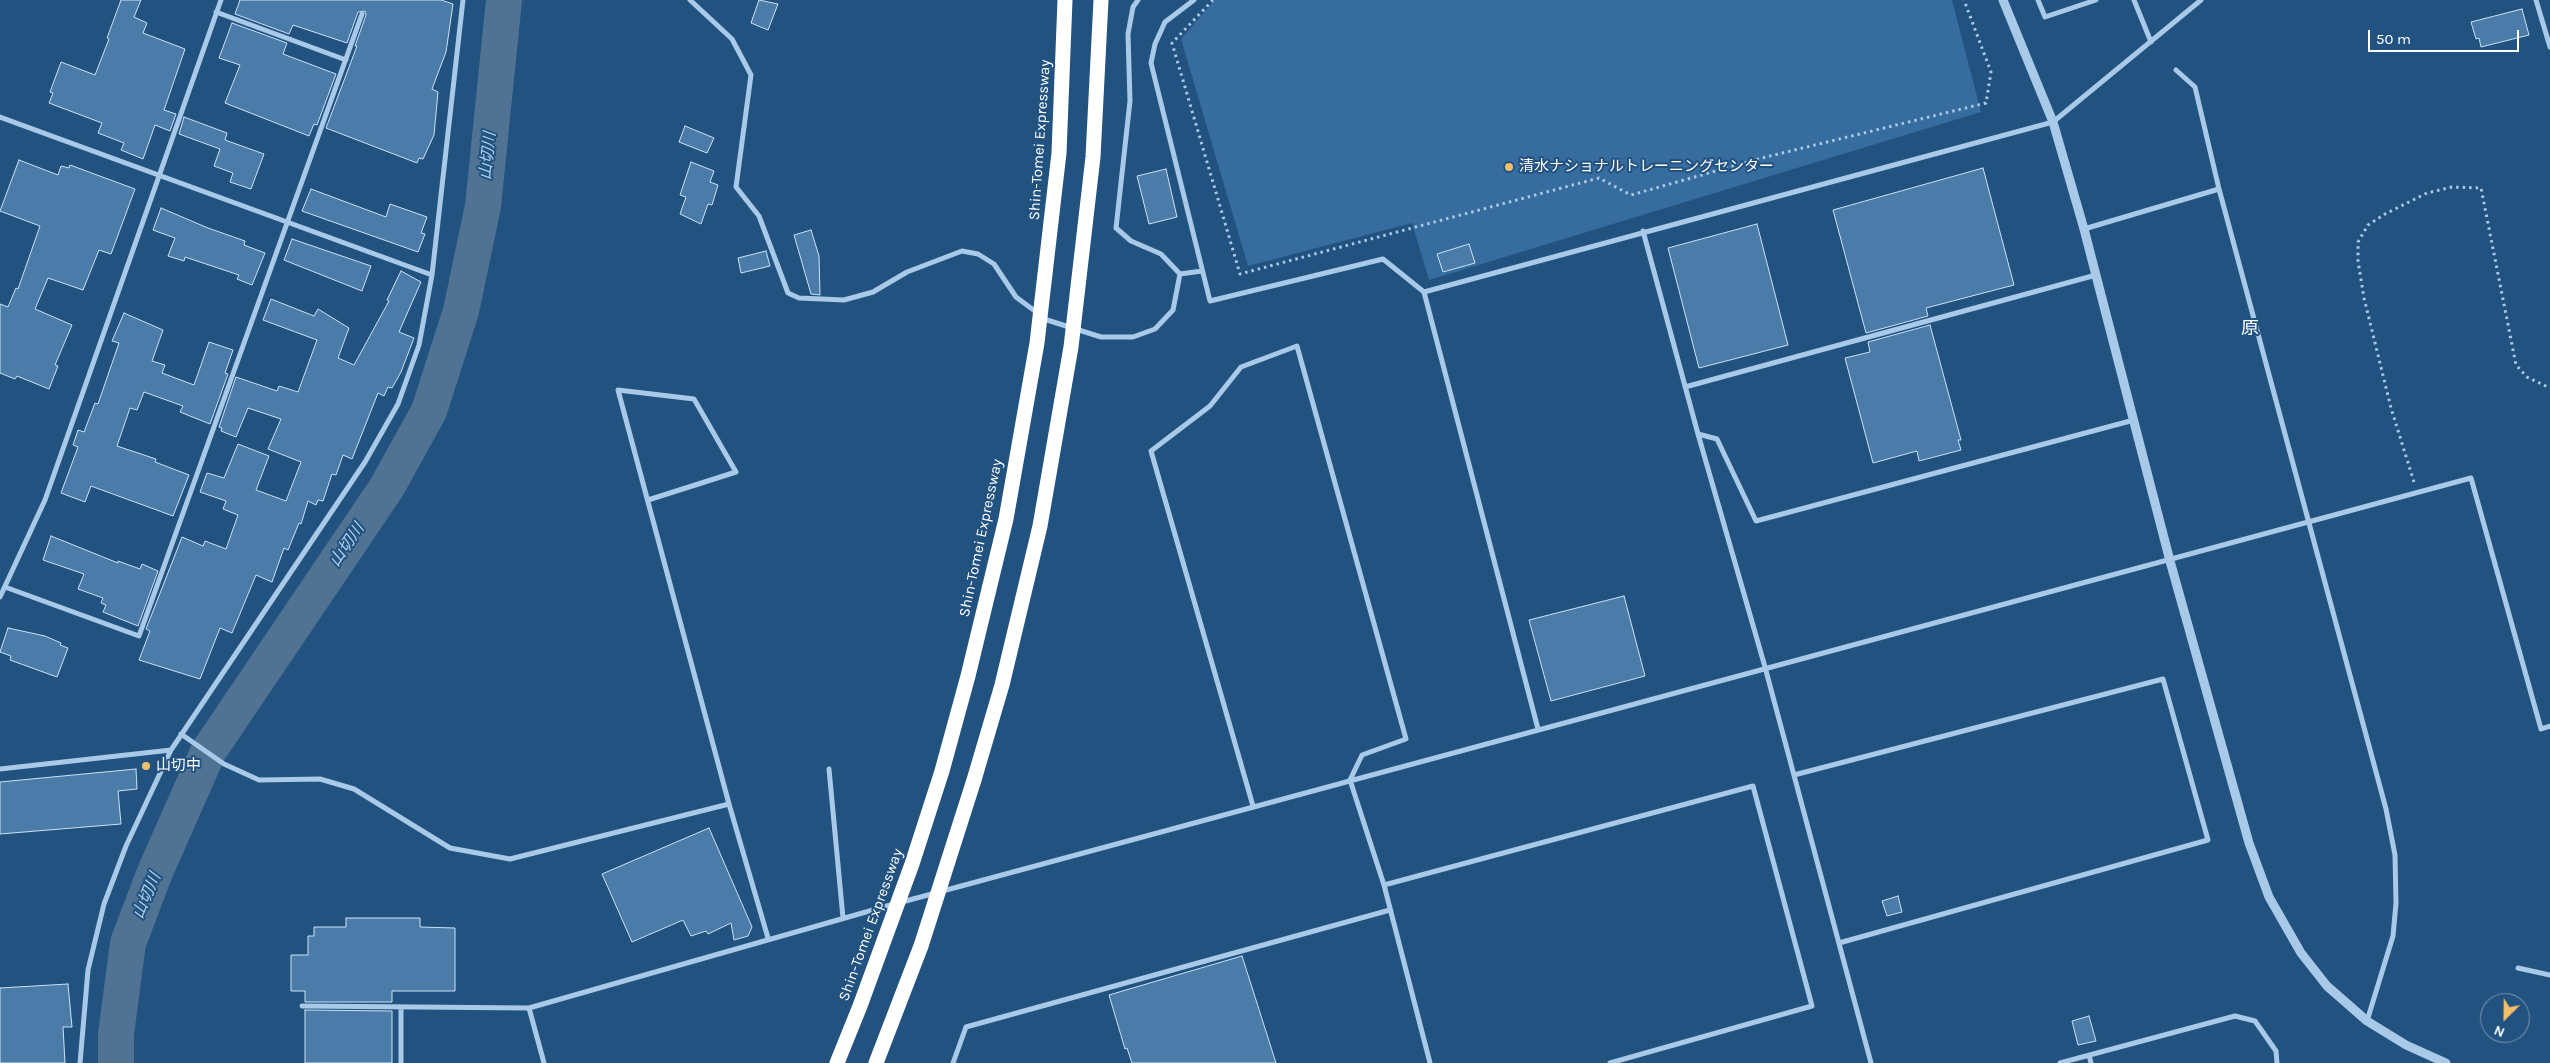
<!DOCTYPE html>
<html>
<head>
<meta charset="utf-8">
<style>
	body { margin:0 }
	#map { position:relative; width:2550px; height:1063px; overflow:hidden; background:#225280; font-family:Karla,sans-serif }
	canvas { display:block }
	.north { position:absolute; left:2480px; top:993px; width:50px; height:50px; box-sizing:border-box; background:#225280; border:1px solid #7a97b3; border-radius:50%; rotate:203deg; font-size:14px; font-weight:700; line-height:20px; text-align:center; color:#fff }
	.north::after { content:''; display:block; margin:auto; width:18px; height:22px; background:#f3c06a; clip-path:polygon(50% 0,100% 100%,50% 72%,0 100%) }
	.scale { position:absolute; left:2368px; top:30px; width:151px; height:22px; box-sizing:border-box; border:2px solid #fff; border-top:0; padding-left:6px; font-size:15px; line-height:18px; white-space:nowrap; color:#fff; -webkit-text-stroke:4px #225280; paint-order:stroke }
</style>
</head>
<body>
<div id="map">
<canvas width="2550" height="1063"></canvas>
<div class="north">N</div>
<div class="scale">50 m</div>
</div>
<script>
const ctx = document.querySelector('canvas').getContext('2d');
ctx.lineJoin = 'round';
function paint(path, color) { ctx.fillStyle = color; ctx.fill(path, 'evenodd'); }
const toPath = rows => new Path2D(rows.map(r => 'M' + r).join(''));
function strokePath(path, color, width, dash) { ctx.strokeStyle = color; ctx.lineWidth = width; ctx.lineCap = dash ? 'butt' : 'round'; ctx.setLineDash(dash || []); ctx.stroke(path); }
function write(font, color, halo, rows, align = 'center') {
  ctx.font = font + ' Karla,"Noto Sans JP",sans-serif'; ctx.lineWidth = 4; ctx.setLineDash([]); ctx.textBaseline = 'middle'; ctx.strokeStyle = halo; ctx.fillStyle = color; for (const [text, x, y, turn = 0] of rows) {
    ctx.save(); ctx.translate(x, y); ctx.rotate((+turn || 0) * Math.PI / 180); ctx.textAlign = isNaN(turn) ? turn : align; if (halo) ctx.strokeText(text, 0, 0); ctx.fillText(text, 0, 0); ctx.restore();
  }
}
paint(toPath([
	[1215,0,1952,0,1981,112,1429,280,1412,223,1248,266,1181,39]
]), '#366c9e');
strokePath(toPath([
	[116,1063,116,1034,128,943,155,872,208,752,387,487,429,411,461,311,483,206,504,0]
]), '#507394', 36);
const building = toPath([
	[121,0,141,0,134,17,147,23,143,33,185,49,164,110,176,114,170,131,155,125,143,159,121,150,124,143,98,133,102,123,49,103,53,93,50,92,61,62,95,75,109,39,107,38,121,0],
	[240,0,441,0,453,4,446,52,432,89,438,92,434,135,423,159,419,158,417,163,326,128,357,46,355,46,366,15,365,11,358,12,347,43,293,25,289,34,235,14,240,0],
	[759,0,778,4,768,30,751,23,759,0],
	[2522,9,2529,35,2481,47,2479,38,2476,39,2471,22,2522,9],
	[232,23,287,43,283,54,336,74,317,125,314,124,309,136,225,103,240,65,219,58,232,23],
	[184,117,227,133,225,140,264,154,251,189,230,182,233,173,214,166,220,149,179,134,184,117],
	[685,126,714,138,707,153,679,142,685,126],
	[19,160,58,175,61,166,69,168,70,165,135,189,111,254,99,250,83,290,48,278,35,309,72,325,55,365,58,366,49,389,17,376,15,379,0,373,0,304,8,307,16,288,18,289,40,226,0,211,19,160],
	[691,162,714,171,710,182,718,185,712,205,708,204,701,224,680,214,686,197,680,195,691,162],
	[1983,168,2014,285,1926,308,1928,316,1866,333,1833,210,1983,168],
	[1166,169,1177,217,1149,224,1137,176,1166,169],
	[311,189,386,217,390,204,427,217,421,233,425,234,418,252,302,211,311,189],
	[161,208,208,228,245,241,244,245,265,253,252,285,237,279,239,275,185,257,184,261,168,256,175,238,153,230,161,208],
	[1757,224,1788,345,1699,368,1668,248,1757,224],
	[811,230,819,256,820,295,811,294,794,235,811,230],
	[292,239,371,266,362,291,284,260,292,239],
	[1469,244,1475,263,1443,272,1437,254,1469,244],
	[766,251,770,266,741,273,738,258,766,251],
	[401,271,421,282,399,332,414,338,401,372,392,388,388,387,384,396,378,393,352,459,343,455,336,475,332,474,323,501,318,500,316,505,308,501,301,524,299,523,288,550,284,548,272,582,256,575,232,633,220,628,200,679,139,660,150,631,146,629,182,537,203,546,205,541,226,549,238,515,223,509,226,501,200,492,207,473,224,478,238,444,269,456,256,490,286,501,301,462,268,449,281,419,248,408,236,437,221,431,222,428,219,427,236,377,277,391,279,386,298,392,317,340,263,320,271,299,314,316,318,309,349,328,338,358,354,365,389,301,387,300,401,271],
	[124,313,163,330,152,361,165,365,162,373,194,385,209,342,233,350,225,373,228,374,210,424,180,412,183,406,144,392,137,410,130,408,117,446,156,459,155,462,189,475,173,516,91,486,85,502,61,493,78,447,73,445,78,430,84,432,95,403,98,404,119,343,112,341,124,313],
	[1930,325,1961,440,1958,440,1961,450,1919,461,1917,451,1873,463,1845,358,1870,352,1868,342,1930,325],
	[51,536,118,563,118,561,140,569,142,564,158,571,138,626,103,612,106,605,101,603,103,598,78,589,84,574,43,560,51,536],
	[1624,596,1645,676,1551,701,1529,620,1624,596],
	[8,628,45,636,61,643,60,645,68,648,57,677,10,660,11,656,0,652,8,628],
	[136,769,137,789,118,791,121,824,0,834,0,782,136,769],
	[709,828,752,927,748,936,734,940,731,923,708,934,706,931,691,936,683,920,632,942,602,874,709,828],
	[1898,896,1902,912,1887,916,1882,901,1898,896],
	[346,918,420,918,420,927,455,928,455,991,392,991,392,1002,305,1002,305,991,291,991,291,955,308,955,308,936,314,936,314,927,346,927,346,918],
	[1242,956,1276,1063,1132,1063,1127,1048,1125,1049,1109,995,1242,956],
	[68,984,72,1027,63,1027,65,1063,0,1063,0,988,68,984],
	[305,1010,392,1011,392,1063,305,1063,305,1010],
	[2089,1016,2096,1041,2078,1045,2072,1021,2089,1016]
]);
paint(building, '#4b7ca9');
strokePath(building, '#cbe2f5', 1);
strokePath(toPath([
	[1213,0,1172,43,1240,274,1599,178,1631,195,1762,158,1986,103,1991,72,1964,0],
	[2414,482,2391,408,2364,298,2358,261,2358,242,2368,225,2385,214,2427,193,2452,187,2481,188,2516,365,2527,377,2550,388]
]), '#a8c9e7', 3, [2.5, 4]);
strokePath(toPath([
	[690,0,732,39,751,75,736,187,759,216,788,293,799,298,844,300,873,292,907,272,962,251,978,254,994,264,1016,297,1047,320,1101,337,1133,337,1155,329,1173,310,1180,274,1202,271],
	[1138,0,1133,7,1128,34,1130,101,1116,228,1131,241,1161,254,1180,274],
	[1194,0,1165,22,1155,44,1151,63,1210,301,1383,259,1424,292,1538,729],
	[2038,0,2045,17,2096,0],
	[2134,0,2151,42],
	[2536,0,2550,47],
	[216,12,346,60],
	[2176,70,2195,87,2219,189,2386,809,2395,855,2396,903,2393,936,2367,1021],
	[0,117,432,275],
	[2084,229,2219,189],
	[1643,231,1698,434,1765,667,1871,1063],
	[1424,292,2053,122,2201,0],
	[1685,387,2096,275],
	[1698,434,1717,439,1756,521,2134,420],
	[648,500,736,472,694,399,618,390,729,804],
	[5,587,139,636,362,14],
	[0,597,45,500,221,0],
	[181,734,224,764,259,780,320,779,354,789,450,848,510,859,729,804,768,938],
	[0,769,171,750],
	[829,769,843,918],
	[1794,775,2163,679,2208,840,1839,943],
	[1253,806,1151,451,1210,406,1241,367,1297,346,1406,739,1362,755,1350,780,1384,885,1430,1063],
	[1384,885,1753,786,1812,1006,1610,1063],
	[902,902,2471,478,2541,729,2550,726],
	[2518,968,2550,975],
	[302,1006,529,1008,894,904],
	[529,1008,544,1063],
	[2089,1055,2091,1063],
	[80,1063,88,970,104,904,126,846,171,750,365,462,398,404,419,345,432,275,463,0],
	[401,1063,401,1007],
	[953,1063,966,1027,1390,910],
	[2060,1063,2235,1016,2255,1021,2276,1051,2277,1063]
]), '#a8c9e7', 5);
strokePath(toPath([
	[2003,0,2053,122,2084,229,2170,561,2249,843,2269,897,2301,953,2327,986,2367,1021,2406,1045,2446,1063]
]), '#a8c9e7', 9);
strokePath(toPath([
	[837,1063,860,1006,912,864,942,771,968,676,1006,519,1037,343,1059,153,1065,0],
	[876,1063,921,946,974,780,1002,685,1040,526,1071,347,1093,157,1101,0]
]), '#fff', 15);
for (const [x, y, r, color] of [
	[1509,167,5,"#f3c06a"],
	[146,766,5,"#f3c06a"]
]) { const dot = new Path2D(); dot.arc(x, y, r, 0, 2 * Math.PI); ctx.fillStyle = color; ctx.fill(dot); strokePath(dot, '#225280', 2); }
write('15px', '#fff', '#225280', [
	["Shin-Tomei Expressway",1040,140,-86],
	["Shin-Tomei Expressway",981,538,-78],
	["Shin-Tomei Expressway",871,925,-70]
]);
write('15px', '#fff', '#225280', [
	["清水ナショナルトレーニングセンター",1519,167],
	["山切中",156,766]
], 'left');
write('italic 16px', '#b3d3ef', '#225280', [
	["山切川",488,156,-84],
	["山切川",347,545,-56],
	["山切川",147,896,-67]
]);
write('18px', '#fff', '#225280', [
	["原",2250,329]
]);
</script>
</body>
</html>
